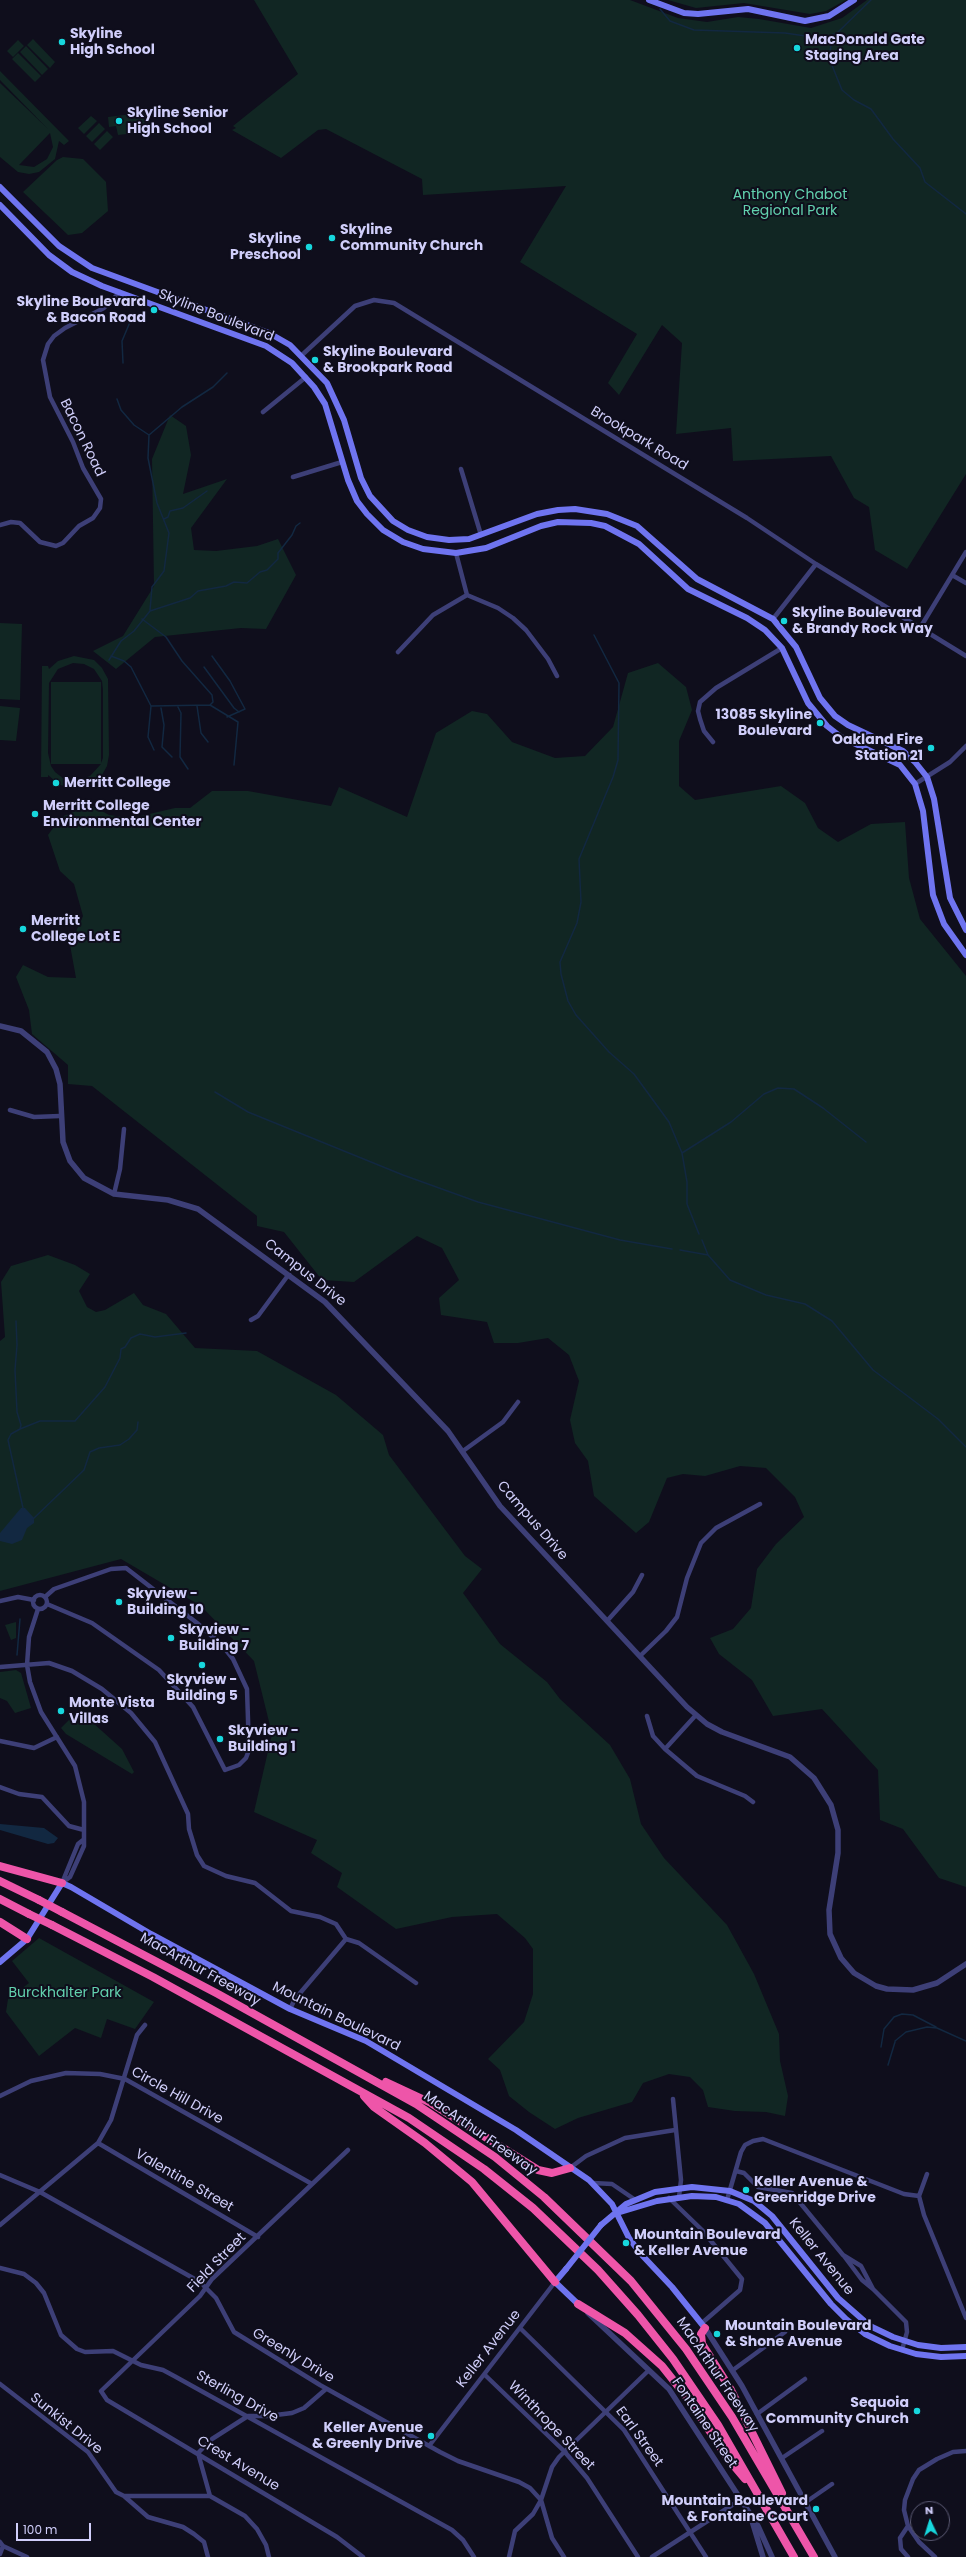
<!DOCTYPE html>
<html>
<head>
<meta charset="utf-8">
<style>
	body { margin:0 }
	#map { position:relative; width:966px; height:2557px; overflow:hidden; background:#0f0e1c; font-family:Poppins,sans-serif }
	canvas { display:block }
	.north { position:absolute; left:910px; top:2501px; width:40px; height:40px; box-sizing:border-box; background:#0f0e1c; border:1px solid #5c5b75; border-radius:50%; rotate:356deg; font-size:11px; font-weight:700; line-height:16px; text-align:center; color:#d0cefa }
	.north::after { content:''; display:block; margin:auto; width:14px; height:18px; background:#17d7dd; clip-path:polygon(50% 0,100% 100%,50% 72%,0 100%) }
	.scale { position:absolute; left:16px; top:2523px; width:75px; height:18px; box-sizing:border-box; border:2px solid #d0cefa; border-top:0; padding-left:5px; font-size:12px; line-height:14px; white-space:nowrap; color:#d0cefa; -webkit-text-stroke:3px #0f0e1c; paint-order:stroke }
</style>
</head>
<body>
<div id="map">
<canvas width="966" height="2557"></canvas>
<div class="north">N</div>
<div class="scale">100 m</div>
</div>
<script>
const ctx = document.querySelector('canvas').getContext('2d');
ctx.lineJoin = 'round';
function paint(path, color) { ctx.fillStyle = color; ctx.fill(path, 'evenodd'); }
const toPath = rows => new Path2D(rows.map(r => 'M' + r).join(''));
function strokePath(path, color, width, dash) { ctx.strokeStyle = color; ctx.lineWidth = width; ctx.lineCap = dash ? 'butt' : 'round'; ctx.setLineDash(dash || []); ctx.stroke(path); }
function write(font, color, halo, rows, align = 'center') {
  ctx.font = font + ' Poppins,sans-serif'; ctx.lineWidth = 4; ctx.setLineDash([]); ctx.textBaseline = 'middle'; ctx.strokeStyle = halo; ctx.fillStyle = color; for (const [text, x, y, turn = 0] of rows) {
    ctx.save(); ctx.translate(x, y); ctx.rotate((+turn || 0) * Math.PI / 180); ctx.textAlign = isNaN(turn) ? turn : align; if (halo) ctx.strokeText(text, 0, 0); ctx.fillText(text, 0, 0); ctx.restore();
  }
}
paint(toPath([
	[254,0,630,0,678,18,707,22,738,17,759,19,811,28,842,18,867,0,966,0,966,474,907,569,875,550,869,507,854,498,831,456,733,461,731,428,676,434,682,343,662,325,619,395,608,383,637,334,520,262,566,186,423,195,422,179,326,129,318,130,281,158,232,130,236,128,233,126,298,74],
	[668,0,846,0,826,11,810,14,744,3,696,8],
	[33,39,55,62,50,68,27,45],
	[18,40,24,46,13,57,7,51],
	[26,46,48,69,42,75,20,52],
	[18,53,41,76,35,82,12,59],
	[0,71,69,141,64,145,59,141,55,159,39,172,29,174,18,172,0,157,0,83,48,129,0,80],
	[50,133,53,147,47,159,34,167,19,165],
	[149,112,152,131,118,135,116,126,109,127,108,117],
	[91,116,97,121,84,134,78,128],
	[99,123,105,129,92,142,86,136],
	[107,131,113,137,100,150,94,144],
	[63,157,83,159,106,182,108,211,82,233,68,235,23,192,57,160],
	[170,415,186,426,191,455,183,494,227,479,191,528,194,550,216,551,257,546,278,539,296,575,266,629,241,628,155,637,116,669,93,651,123,636,154,586,152,459],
	[0,623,22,624,20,700,0,699],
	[74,656,94,660,102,668,108,679,109,755,107,766,102,775,87,785,73,788,60,785,48,775,48,777,41,777,42,666,48,666,49,669,58,661],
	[73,663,84,664,94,669,102,681,103,690,103,758,101,763,101,682,51,682,51,764,101,764,90,776,76,781,64,779,55,772,51,766,48,753,49,683,58,669],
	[658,663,686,687,692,710,679,741,679,786,695,800,781,786,805,803,818,828,838,842,871,824,905,822,909,878,920,919,966,976,966,1887,939,1878,903,1829,880,1820,878,1770,822,1709,773,1716,752,1680,719,1654,710,1638,733,1629,751,1608,757,1569,776,1544,804,1517,795,1497,766,1468,740,1466,705,1476,683,1474,667,1478,649,1522,636,1533,594,1496,588,1461,575,1443,570,1420,579,1381,569,1355,548,1338,518,1343,494,1343,487,1322,441,1315,439,1298,459,1280,442,1248,417,1236,354,1282,322,1280,284,1232,257,1226,257,1216,92,1086,68,1084,68,1065,32,1034,29,1010,16,977,23,965,48,977,76,978,70,945,83,916,74,884,60,871,48,835,61,817,91,805,109,815,132,818,175,808,190,808,212,791,248,791,331,806,339,787,407,817,436,733,472,711,487,714,512,742,555,758,585,756,613,727,628,673],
	[0,706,20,708,16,741,0,740],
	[48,1255,75,1265,90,1274,79,1291,87,1307,96,1312,105,1310,134,1293,143,1305,166,1314,195,1348,257,1351,336,1395,383,1435,389,1455,465,1556,482,1569,463,1593,500,1644,547,1682,560,1699,610,1745,630,1779,641,1824,664,1858,727,1925,754,1974,779,2034,780,2061,788,2096,785,2116,766,2112,735,2111,708,2107,703,2090,690,2077,669,2074,643,2083,632,2102,578,2118,555,2129,529,2112,509,2096,500,2070,488,2059,524,2022,533,1994,533,1949,525,1938,497,1914,452,1917,396,1929,337,1887,342,1873,311,1853,317,1840,254,1812,272,1734,254,1661,201,1606,121,1559,0,1591,0,1341,5,1337,1,1282,11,1266],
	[16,1622,16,1638,11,1640,5,1625],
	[16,1670,21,1673,31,1708,15,1713,7,1701,0,1698,0,1672],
	[77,1712,83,1714,122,1749,134,1772,132,1774,66,1734,61,1728],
	[39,1938,154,2002,135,2029,107,2019,101,2038,75,2028,39,2056,6,2012,8,1999,29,1983,12,1961]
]), '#112623');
paint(toPath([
	[21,1508,25,1508,34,1518,34,1523,27,1528,22,1540,12,1544,0,1541,0,1533],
	[0,1824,44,1828,58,1838,54,1843,48,1844,0,1830]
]), '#122841');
strokePath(toPath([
	[660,9,670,21,694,30,785,33,826,39,837,33,871,0],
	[833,34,829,58,842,90,854,100,871,109,893,139,920,168,925,182,966,214],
	[123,363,122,341,133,315],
	[117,399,121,410,134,425,149,435,148,458,157,503,169,533,164,571,152,587,150,610],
	[149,435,182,407,213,387,227,373],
	[164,519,168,517,170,511,183,508,207,491],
	[142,619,166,637,182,661,212,695,213,702,210,705],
	[594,635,619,683,618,760,613,777,579,859,581,902,577,923,560,962,561,974,568,1001,576,1015,609,1052,634,1074,669,1122,682,1153,687,1182,687,1204,699,1234],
	[111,656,124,661,131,667,151,706,210,705,238,722,234,765],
	[212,656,230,681,245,709,227,717],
	[109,660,121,641,134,631,150,611,190,598,198,591,226,586,234,582,247,583,260,572,267,570,278,559,278,553,292,535,296,526,300,523],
	[204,667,234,708,239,712],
	[151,706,148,737,154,750],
	[197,706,201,733,208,742],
	[178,707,181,713,180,757,188,769],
	[161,708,164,725,162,747,172,757],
	[215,1092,248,1112,403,1175,478,1202,620,1240,672,1249],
	[682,1153,731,1122,764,1094,778,1088,794,1089,823,1108,866,1142],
	[702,1240,708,1255,730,1280,766,1295,805,1304,832,1321,873,1370,938,1419,966,1447],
	[680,1250,708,1255],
	[16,1321,17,1345,15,1370,17,1412,21,1425,20,1429,11,1434,8,1440,23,1508],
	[20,1429,40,1421,75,1421,105,1387,120,1358,121,1349,125,1347,131,1338,140,1334,155,1337,186,1333],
	[33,1519,84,1470,90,1452,99,1448,120,1445,129,1439,137,1430,138,1422],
	[17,1655,20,1619],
	[894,2017,902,2014,913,2015,936,2027],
	[895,2041,906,2032,927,2027,937,2028,966,2041],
	[881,2047,884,2029,894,2017],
	[888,2065,895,2042]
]), '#122841', 1.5);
strokePath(toPath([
	[302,355,355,306,374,300,394,303,747,518,816,564,966,656],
	[263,412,306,377],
	[461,469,481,535],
	[293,477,342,462],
	[0,525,11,522,20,523,40,542,56,546,63,543,79,526,93,518,100,508,101,499,83,468,73,442,50,397,43,360,48,344,54,336,65,328,104,308,120,292],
	[456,553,467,595,498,608,513,618,526,630,548,659,557,676],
	[952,575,966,583],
	[773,619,816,564],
	[920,628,966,552],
	[398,652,433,615,467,595],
	[713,742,704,731,700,719,698,711,700,702,716,688,782,648],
	[915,784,950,762,966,746],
	[10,1110,34,1117,60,1116],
	[114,1194,120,1169,124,1129],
	[251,1320,258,1316,289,1274],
	[463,1451,503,1422,518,1402],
	'33 1602a7 7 0 1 1 14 0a7 7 0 1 1-14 0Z',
	[45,1597,54,1589,111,1569,126,1568,197,1623,222,1645,233,1659,247,1689,249,1750,246,1758,239,1765,225,1770,193,1707,159,1670,92,1623,47,1604],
	[0,1601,18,1597,34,1600],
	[38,1609,29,1637,27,1665,30,1682,41,1712,75,1766,84,1802,84,1846,70,1877,62,1883],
	[607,1621,633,1592,642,1575],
	[640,1656,666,1631,677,1617,687,1578,701,1543,716,1528,760,1504],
	[0,1667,49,1663,72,1671,102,1689,131,1713,155,1742,188,1814,189,1829,197,1855,204,1866,226,1876,255,1883,291,1911,320,1917,336,1924,346,1939,359,1943,416,1983],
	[696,1715,665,1749,697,1776,745,1796,753,1802],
	[647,1716,653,1736,665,1749],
	[0,1741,34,1748,57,1737],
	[0,1787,19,1794,42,1797,69,1826,84,1830],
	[62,1883,78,1844,83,1840],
	[290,2009,295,1999,346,1939],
	[0,2096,31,2081,66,2073,100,2074,125,2079,312,2184],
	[673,2099,681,2180,679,2197],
	[98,2143,258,2237],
	[348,2150,212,2279,200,2296,101,2391,107,2400,337,2537,363,2557],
	[570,2168,586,2156,625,2138,675,2130],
	[736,2171,744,2173,758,2187,792,2193,843,2255,861,2266,873,2289,906,2322,907,2332,902,2350],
	[927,2174,919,2196,924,2215,966,2318],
	[0,2175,40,2192,200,2282,216,2298,234,2332,320,2385,440,2452,458,2461,519,2482,530,2488,541,2500,552,2538,564,2557],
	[593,2183,612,2184,634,2199],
	[669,2198,702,2230,742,2279,740,2290,702,2323],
	[727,2200,741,2152,745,2145,753,2141,763,2139,904,2194,919,2196],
	[0,2225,98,2143,111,2120,137,2035,145,2025],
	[844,2256,862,2280,873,2289],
	[0,2268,24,2274,36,2283,44,2293,61,2335,77,2349,85,2352,113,2351,141,2365,163,2370,176,2377,452,2530,463,2540,474,2557],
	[520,2328,624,2430,706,2557],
	[733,2370,785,2332],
	[485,2375,564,2451,587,2478,638,2557],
	[0,2384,88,2452,116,2492,124,2496,210,2496,245,2516,257,2529,266,2545,269,2557],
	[757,2414,805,2379],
	[429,2446,555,2282],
	[782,2458,822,2431],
	[124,2496,148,2517,183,2527,194,2534,204,2542,208,2557],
	[210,2496,198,2453,212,2439,248,2416,268,2416,292,2413,304,2408,326,2389],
	[806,2502,832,2484],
	[908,2526,919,2542,935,2557],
	[0,2542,3,2546,27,2557],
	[0,2554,3,2546],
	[509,2557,515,2531,533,2514,541,2500,552,2467,559,2457,648,2371],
	[652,2557,740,2500],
	[908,2557,901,2549,900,2538,908,2526,904,2510,905,2500,913,2479,919,2470,937,2459,953,2452,966,2451]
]), '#3d3f77', 4.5);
strokePath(toPath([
	[0,1026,21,1031,47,1052,56,1069,60,1084,63,1142,70,1161,84,1178,114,1194,168,1200,198,1209,325,1302,448,1431,500,1506,687,1707,707,1724,722,1732,790,1757,814,1778,831,1805,838,1830,838,1853,829,1910,830,1934,841,1958,854,1973,876,1986,887,1989,913,1990,937,1983,966,1964],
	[588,2313,669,2389,758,2526,772,2557],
	[705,2328,742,2386,835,2557],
	[752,2521,763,2557]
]), '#3d3f77', 5.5);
strokePath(toPath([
	[649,0,684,13,698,14,748,9,805,21,829,16,854,0],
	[0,187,59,246,92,268,269,333,290,345,327,383,344,420,361,478,370,496,393,521,408,530,427,537,449,540,469,539,537,514,558,510,575,509,607,514,637,526,697,579,773,619,796,647,820,698,835,716,848,725,903,751,915,762,927,777,934,799,950,898,966,930],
	[0,205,49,255,72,272,102,286,266,346,292,363,314,387,325,404,348,480,357,501,367,514,383,530,403,542,423,549,456,553,486,548,541,526,558,522,591,523,605,526,639,544,688,589,747,618,765,630,782,648,808,703,827,726,841,737,900,765,915,784,923,811,933,895,944,924,966,955],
	[0,1962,27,1939,62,1883,71,1887,151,1934,290,2009,366,2041,516,2130,589,2180,612,2204,629,2238,640,2253,672,2287,705,2328],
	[617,2213,657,2201,692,2196,716,2197,739,2204,765,2223,831,2304,846,2319,865,2334,890,2346,916,2354,941,2357,966,2356],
	[601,2225,626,2204,655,2192,692,2187,730,2191,754,2201,772,2216,838,2298,870,2326,893,2337,918,2345,941,2348,966,2347],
	[566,2269,555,2282,578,2304]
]), '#6f74f0', 6);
strokePath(toPath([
	[0,1866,62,1883],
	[0,1881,39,1900],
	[0,1899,29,1914],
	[62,1912,218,1994,416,2104,495,2157,544,2197,631,2281,686,2349,732,2417,814,2557],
	[0,1922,27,1939],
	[52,1925,153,1977,409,2118,484,2169,533,2208,598,2270,638,2315,673,2359,718,2425,794,2557],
	[386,2082,431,2103,538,2170,552,2173,570,2168],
	[364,2096,374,2107,425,2143,472,2182,555,2282],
	[578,2304,625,2333,662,2366,689,2400,729,2460,745,2479],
	[705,2328,701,2334,702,2344,731,2390,782,2493]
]), '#ee55a9', 8);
strokePath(toPath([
	[566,2269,601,2225]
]), '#6f74f0', 6);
strokePath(toPath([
	[39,1900,62,1912],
	[29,1914,52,1925]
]), '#ee55a9', 8);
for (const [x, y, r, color] of [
	[62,42,4,"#17d7dd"],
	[797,48,4,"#17d7dd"],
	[119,121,4,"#17d7dd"],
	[332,238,4,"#17d7dd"],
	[309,247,4,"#17d7dd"],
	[154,310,4,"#17d7dd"],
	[315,360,4,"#17d7dd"],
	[784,621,4,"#17d7dd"],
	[820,723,4,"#17d7dd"],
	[931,748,4,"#17d7dd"],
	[56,783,4,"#17d7dd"],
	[35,814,4,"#17d7dd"],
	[23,929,4,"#17d7dd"],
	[119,1602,4,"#17d7dd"],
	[171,1638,4,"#17d7dd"],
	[202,1665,4,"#17d7dd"],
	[61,1711,4,"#17d7dd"],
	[220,1739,4,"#17d7dd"],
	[746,2190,4,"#17d7dd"],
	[626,2243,4,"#17d7dd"],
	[717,2334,4,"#17d7dd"],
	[917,2411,4,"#17d7dd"],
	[431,2436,4,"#17d7dd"],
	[816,2509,4,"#17d7dd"]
]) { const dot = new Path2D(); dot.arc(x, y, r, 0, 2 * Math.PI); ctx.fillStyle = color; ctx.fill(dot); strokePath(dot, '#0f0e1c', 1.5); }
write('bold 14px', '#d0cefa', '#0f0e1c', [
	["Skyline",70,34],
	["High School",70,50],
	["MacDonald Gate",805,40],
	["Staging Area",805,56],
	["Skyline Senior",127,113],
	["High School",127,129],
	["Skyline",340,230],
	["Community Church",340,246],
	["Skyline",301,239,"right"],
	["Preschool",301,255,"right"],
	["Skyline Boulevard",146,302,"right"],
	["& Bacon Road",146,318,"right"],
	["Skyline Boulevard",323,352],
	["& Brookpark Road",323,368],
	["Skyline Boulevard",792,613],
	["& Brandy Rock Way",792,629],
	["13085 Skyline",812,715,"right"],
	["Boulevard",812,731,"right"],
	["Oakland Fire",923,740,"right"],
	["Station 21",923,756,"right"],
	["Merritt College",64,783],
	["Merritt College",43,806],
	["Environmental Center",43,822],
	["Merritt",31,921],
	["College Lot E",31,937],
	["Skyview -",127,1594],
	["Building 10",127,1610],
	["Skyview -",179,1630],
	["Building 7",179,1646],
	["Skyview -",202,1680,"center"],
	["Building 5",202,1696,"center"],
	["Monte Vista",69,1703],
	["Villas",69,1719],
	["Skyview -",228,1731],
	["Building 1",228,1747],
	["Keller Avenue &",754,2182],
	["Greenridge Drive",754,2198],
	["Mountain Boulevard",634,2235],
	["& Keller Avenue",634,2251],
	["Mountain Boulevard",725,2326],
	["& Shone Avenue",725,2342],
	["Sequoia",909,2403,"right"],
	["Community Church",909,2419,"right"],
	["Keller Avenue",423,2428,"right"],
	["& Greenly Drive",423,2444,"right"],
	["Mountain Boulevard",808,2501,"right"],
	["& Fontaine Court",808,2517,"right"]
], 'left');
write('14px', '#62d1ae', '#0f0e1c', [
	["Anthony Chabot",790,195],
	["Regional Park",790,211],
	["Burckhalter Park",65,1993]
]);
write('14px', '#d0cefa', '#0f0e1c', [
	["Skyline Boulevard",216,316,21],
	["Bacon Road",82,438,64],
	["Brookpark Road",639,439,31],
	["Campus Drive",305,1273,38],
	["Campus Drive",532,1521,49],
	["MacArthur Freeway",200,1970,29],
	["Mountain Boulevard",336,2017,26],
	["Circle Hill Drive",177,2096,29],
	["MacArthur Freeway",480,2134,35],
	["Valentine Street",184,2181,30],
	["Keller Avenue",821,2257,51],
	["Field Street",217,2263,-46],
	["Keller Avenue",489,2349,-52],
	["Greenly Drive",293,2356,31],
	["MacArthur Freeway",717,2375,56],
	["Sterling Drive",237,2397,29],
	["Fontaine Street",704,2423,56],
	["Sunkist Drive",66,2424,39],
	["Winthrope Street",551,2426,46],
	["Earl Street",639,2437,54],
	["Crest Avenue",238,2464,31]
]);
</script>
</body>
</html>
